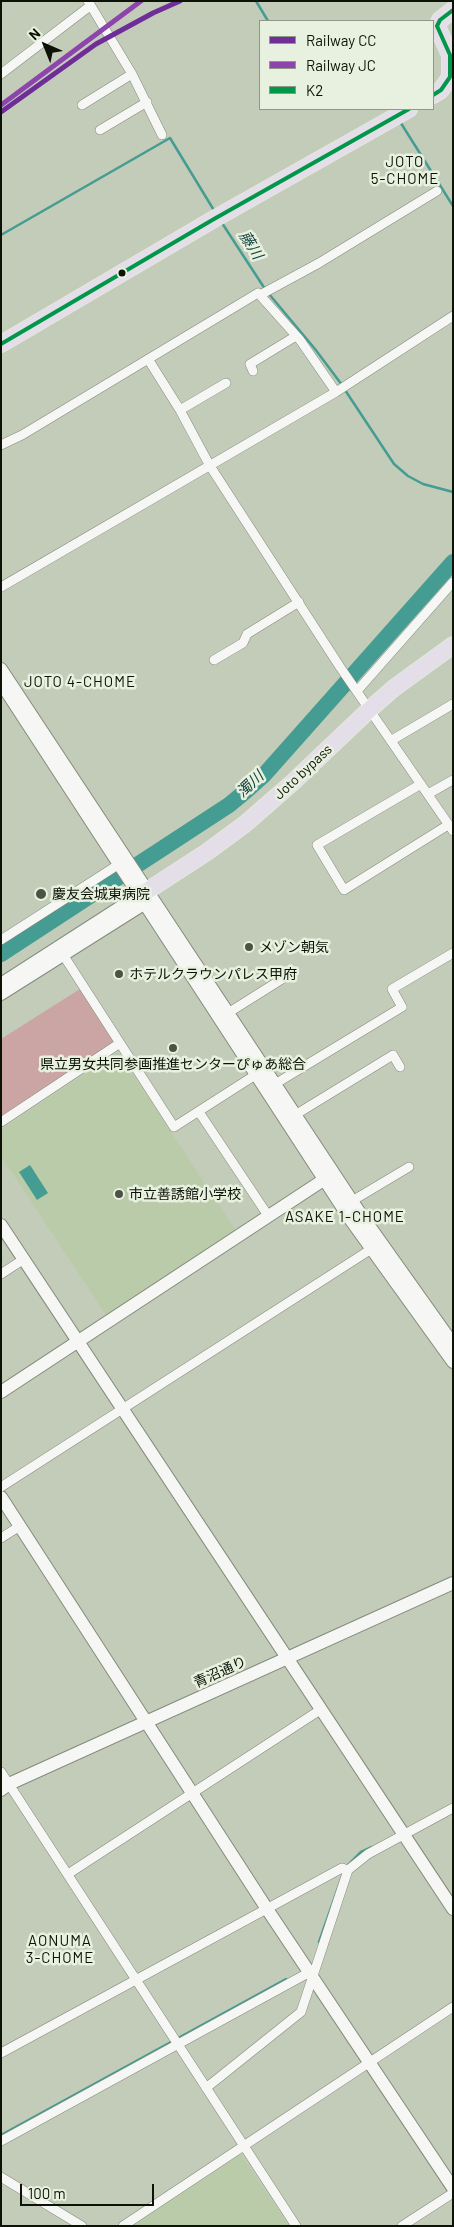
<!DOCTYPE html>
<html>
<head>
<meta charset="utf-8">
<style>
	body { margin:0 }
	#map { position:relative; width:454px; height:2227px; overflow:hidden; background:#c2ccb8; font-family:Barlow,sans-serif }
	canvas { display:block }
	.frame { position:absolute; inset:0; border:2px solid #0c1206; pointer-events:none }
	.legend { position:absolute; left:259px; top:20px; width:175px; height:90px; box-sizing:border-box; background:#e8f1df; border:1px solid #909888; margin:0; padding:6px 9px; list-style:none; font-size:15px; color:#0c1206 }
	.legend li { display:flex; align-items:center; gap:10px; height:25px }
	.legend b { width:25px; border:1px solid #909888 }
	.north { position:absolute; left:20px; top:20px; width:50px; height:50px; -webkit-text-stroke:4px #e8f1df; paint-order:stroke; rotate:316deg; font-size:14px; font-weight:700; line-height:20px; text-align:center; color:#0c1206 }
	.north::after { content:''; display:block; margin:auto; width:18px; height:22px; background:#0c1206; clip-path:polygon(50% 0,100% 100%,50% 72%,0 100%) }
	.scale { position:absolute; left:20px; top:2184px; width:134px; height:22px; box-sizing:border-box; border:2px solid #0c1206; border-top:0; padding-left:6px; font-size:15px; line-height:18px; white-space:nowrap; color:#0c1206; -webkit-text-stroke:4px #e8f1df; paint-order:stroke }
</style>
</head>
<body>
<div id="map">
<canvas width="454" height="2227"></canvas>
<div class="frame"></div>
<ul class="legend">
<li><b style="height:6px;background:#6f2d98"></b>Railway CC</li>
<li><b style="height:6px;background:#8e44ad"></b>Railway JC</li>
<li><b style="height:6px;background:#01974a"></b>K2</li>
</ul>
<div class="north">N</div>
<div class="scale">100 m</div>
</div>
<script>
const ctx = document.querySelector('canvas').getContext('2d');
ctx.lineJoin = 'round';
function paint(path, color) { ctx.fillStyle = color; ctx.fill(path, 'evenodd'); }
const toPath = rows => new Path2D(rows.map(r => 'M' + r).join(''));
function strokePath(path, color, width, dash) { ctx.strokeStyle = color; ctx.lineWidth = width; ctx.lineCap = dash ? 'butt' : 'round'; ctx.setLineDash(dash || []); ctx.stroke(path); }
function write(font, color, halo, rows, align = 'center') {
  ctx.font = font + ' Barlow,"Noto Sans JP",sans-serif'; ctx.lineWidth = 5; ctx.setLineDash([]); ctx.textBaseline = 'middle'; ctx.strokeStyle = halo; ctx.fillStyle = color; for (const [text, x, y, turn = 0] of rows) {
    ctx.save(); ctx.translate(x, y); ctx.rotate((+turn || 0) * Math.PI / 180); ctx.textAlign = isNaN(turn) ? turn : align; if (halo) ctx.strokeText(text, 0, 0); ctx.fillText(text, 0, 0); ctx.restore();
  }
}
paint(toPath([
	[116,1053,119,1053,236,1231,106,1315,1,1156,1,1129],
	[238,2150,289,2226,123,2226]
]), '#bacbaa');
paint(toPath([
	[80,989,114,1041,113,1045,1,1119,1,1039]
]), '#caa5a3');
paint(toPath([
	[30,1165,48,1193,37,1200,19,1172]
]), '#459c92');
strokePath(toPath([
	[256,1,268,21],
	[399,120,453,206],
	[222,223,265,289],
	[1,235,170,138,215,212],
	[269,294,315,349,342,385],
	[345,390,394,464,408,476,423,484,453,492],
	[347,1866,361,1852,372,1847],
	[319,1942,344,1871],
	[1,2135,286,1979]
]), '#459c92', 2.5);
strokePath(toPath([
	[1,954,229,805,246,791,264,775,453,562]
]), '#459c92', 16);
const street = toPath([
	[88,1,132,74,162,135],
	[1,74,90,6],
	[82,105,132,74],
	[100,130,147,102],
	[260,295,319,263,437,191],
	[148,359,180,410,210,466,340,667,453,831],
	[253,371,250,364,296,336],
	[180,410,226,383],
	[1,445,22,435,258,293,300,340,336,392],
	[1,587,336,392,453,316],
	[214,660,243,643,247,634,299,602],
	[357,691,453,582],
	[392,740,453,704],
	[421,784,317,845,344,890,448,825],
	[428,794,453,780],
	[1,940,124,861],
	[60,950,174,1127,260,1072],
	[228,1013,282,979],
	[275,1084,402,1007,392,989,453,953],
	[199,1112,269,1217],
	[295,1115,393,1055,400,1067],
	[1,1122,120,1043],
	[352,1201,409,1167],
	[1,1274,24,1259],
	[1,1487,376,1246],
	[1,1538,20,1526],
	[1,1772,296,2226],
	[68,1874,320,1710],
	[1,2053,342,1868,348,1870,368,1854,453,1808],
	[206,2088,301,2012,348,1870],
	[1,2141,308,1973],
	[1,2177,82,2226],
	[123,2226,453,2007],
	[402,2226,453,2193]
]);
const secondary = toPath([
	[1,669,360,1213,453,1344],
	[1,683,350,1219,453,1362],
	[1,984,144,892],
	[1,994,150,900],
	[1,1225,453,1909],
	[1,1392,331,1175],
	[1,1497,267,1909,453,2188],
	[1,1790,9,1784,453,1583]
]);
const highway = toPath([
	[433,95,441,90,450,77,450,55,437,26,440,20,453,10],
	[1,344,214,219,409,109],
	[147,891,207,852,245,824,292,783,370,709,394,688,453,645]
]);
strokePath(street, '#838b7c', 10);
strokePath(secondary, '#838b7c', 14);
strokePath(highway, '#e4e8df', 18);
strokePath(street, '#f6f7f4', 9);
strokePath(secondary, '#f6f7f4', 12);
strokePath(highway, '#e4dee8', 16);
strokePath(toPath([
	[433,95,441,90,450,77,450,55,437,26,440,20,453,10],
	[1,344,214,219,409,109]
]), '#01974a', 4);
strokePath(toPath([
	[1,112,96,44,153,13,180,1]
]), '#6f2d98', 5);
strokePath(toPath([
	[1,105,141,1]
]), '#8e44ad', 5);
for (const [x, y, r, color] of [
	[122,273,4.5,"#0c1206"],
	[41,894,6,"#4c5344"],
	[249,947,5,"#4c5344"],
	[119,974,5,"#4c5344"],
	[173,1048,5,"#4c5344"],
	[119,1194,5,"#4c5344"]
]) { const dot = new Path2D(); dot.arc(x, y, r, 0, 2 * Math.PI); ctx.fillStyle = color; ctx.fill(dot); strokePath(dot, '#e8f1df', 2); }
write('14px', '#0c1206', '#e8f1df', [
	["Joto bypass",303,772,-43],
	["青沼通り",220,1672,-24]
]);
write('14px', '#0c1206', '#e8f1df', [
	["慶友会城東病院",52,894],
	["メゾン朝気",259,947],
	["ホテルクラウンパレス甲府",129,974],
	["県立男女共同参画推進センターぴゅあ総合",173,1064,"center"],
	["市立善誘館小学校",129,1194]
], 'left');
ctx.letterSpacing = '1px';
write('15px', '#0c1206', '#e8f1df', [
	["JOTO",405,162],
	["5-CHOME",405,179],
	["JOTO 4-CHOME",80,682],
	["ASAKE 1-CHOME",345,1217],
	["AONUMA",60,1941],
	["3-CHOME",60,1958]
]);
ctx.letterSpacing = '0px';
write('italic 15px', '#0e3e3b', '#e8f1df', [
	["藤川",251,245,58],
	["濁川",250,784,-43]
]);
</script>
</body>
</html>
